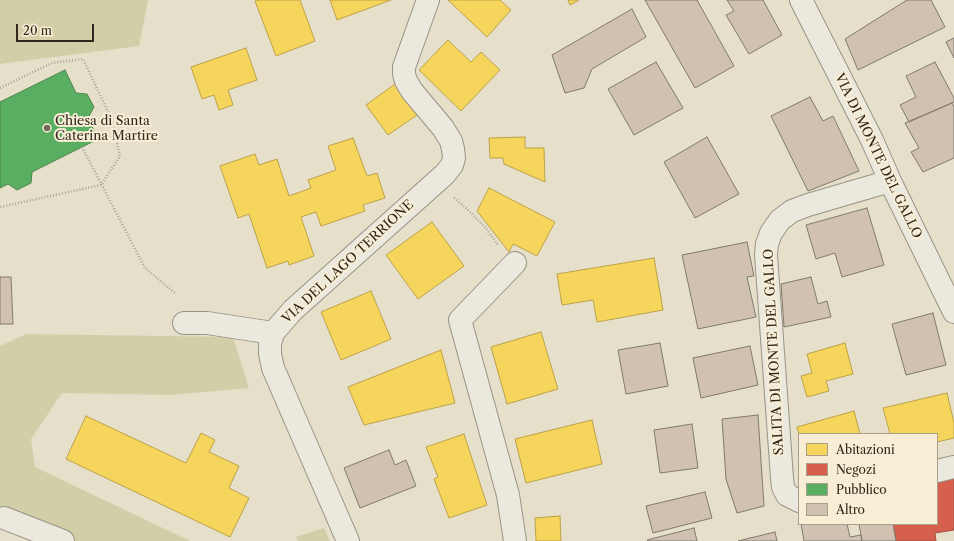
<!DOCTYPE html>
<html>
<head>
<meta charset="utf-8">
<style>
	body { margin:0 }
	#map { position:relative; width:954px; height:541px; overflow:hidden; background:#e6dfca; font-family:"Libre Caslon Text",serif }
	canvas { display:block }
	.legend { position:absolute; left:798px; top:433px; width:140px; height:92px; box-sizing:border-box; background:#f7eed5; border:1px solid #a99e8b; margin:0; padding:5px 7px; list-style:none; font-size:12px; color:#33271d }
	.legend li { display:flex; align-items:center; gap:8px; height:20px }
	.legend b { width:20px; border:1px solid #a99e8b }
	.scale { position:absolute; left:16px; top:24px; width:78px; height:18px; box-sizing:border-box; border:2px solid #33271d; border-top:0; padding-left:5px; font-size:12px; line-height:14px; white-space:nowrap; color:#33271d; -webkit-text-stroke:3px #f7eed5; paint-order:stroke }
</style>
</head>
<body>
<div id="map">
<canvas width="954" height="541"></canvas>
<ul class="legend">
<li><b style="height:11px;background:#f6d55c"></b>Abitazioni</li>
<li><b style="height:11px;background:#d6604d"></b>Negozi</li>
<li><b style="height:11px;background:#5aae61"></b>Pubblico</li>
<li><b style="height:11px;background:#d0c1b1"></b>Altro</li>
</ul>
<div class="scale">20 m</div>
</div>
<script>
const ctx = document.querySelector('canvas').getContext('2d');
ctx.lineJoin = 'round';
function paint(path, color) { ctx.fillStyle = color; ctx.fill(path, 'evenodd'); }
const toPath = rows => new Path2D(rows.map(r => 'M' + r).join(''));
function strokePath(path, color, width, dash) { ctx.strokeStyle = color; ctx.lineWidth = width; ctx.lineCap = dash ? 'butt' : 'round'; ctx.setLineDash(dash || []); ctx.stroke(path); }
function write(font, color, halo, rows, align = 'center') {
  ctx.font = font + ' "Libre Caslon Text",serif'; ctx.lineWidth = 4; ctx.setLineDash([]); ctx.textBaseline = 'middle'; ctx.strokeStyle = halo; ctx.fillStyle = color; for (const [text, x, y, turn = 0] of rows) {
    ctx.save(); ctx.translate(x, y); ctx.rotate((+turn || 0) * Math.PI / 180); ctx.textAlign = isNaN(turn) ? turn : align; if (halo) ctx.strokeText(text, 0, 0); ctx.fillText(text, 0, 0); ctx.restore();
  }
}
paint(toPath([
	[0,0,148,0,139,46,0,64],
	[26,334,233,337,249,388,171,395,62,393,31,439,35,467,190,541,63,541,0,528,0,346],
	[324,528,330,541,298,541,296,537]
]), '#d2cfa8');
const homes = toPath([
	[257,0,300,0,315,41,276,56,255,1,257,0],
	[330,0,391,0,337,20,330,0],
	[448,0,500,0,511,10,487,37,448,0],
	[568,0,579,0,570,5,568,0],
	[448,40,471,62,481,52,500,70,461,111,419,70,448,40],
	[246,48,257,80,228,90,233,105,219,110,214,95,202,99,191,67,246,48],
	[395,84,417,115,388,135,366,105,395,84],
	[525,137,525,148,544,148,545,182,504,164,503,158,490,158,489,138,525,137],
	[353,138,367,176,377,173,385,198,363,205,365,211,321,226,316,212,301,217,314,256,289,265,288,261,267,268,249,214,238,218,220,166,255,154,259,165,277,159,289,196,311,188,308,180,336,170,328,146,353,138],
	[489,188,555,222,537,256,513,244,509,252,477,211,489,188],
	[432,222,464,266,418,299,386,255,432,222],
	[654,258,663,310,597,322,593,300,562,305,557,274,654,258],
	[371,291,391,339,341,360,321,312,371,291],
	[541,332,558,389,507,404,491,347,541,332],
	[845,343,853,374,826,381,829,391,807,397,801,376,812,373,807,354,845,343],
	[441,350,455,403,364,425,348,387,441,350],
	[947,393,954,423,954,438,937,442,937,434,890,434,883,408,947,393],
	[854,411,860,434,799,434,797,427,854,411],
	[86,416,186,463,201,433,215,440,209,452,239,466,229,488,249,498,230,537,66,459,86,416],
	[592,420,602,464,526,483,515,439,592,420],
	[464,434,487,505,449,518,434,479,438,477,426,447,464,434],
	[560,516,561,541,536,541,535,518,560,516]
]);
paint(homes, '#f6d55c');
strokePath(homes, '#bca149', 1);
const shops = toPath([
	[954,478,954,530,935,533,936,541,896,541,893,524,937,524,937,482,954,478]
]);
paint(shops, '#d6604d');
strokePath(shops, '#a54f3f', 1);
const public = toPath([
	[65,70,76,93,87,94,94,107,88,118,98,139,32,172,31,183,17,190,8,184,0,188,0,102,65,70]
]);
paint(public, '#5aae61');
strokePath(public, '#4e864d', 1);
const building = toPath([
	[645,0,697,0,734,66,695,88,645,0],
	[727,0,763,0,782,35,749,54,726,15,734,11,727,0],
	[907,0,931,0,945,27,858,70,845,39,907,0],
	[632,9,646,37,592,69,584,88,565,93,552,55,632,9],
	[954,38,954,58,946,42,954,38],
	[656,62,683,108,634,135,608,89,656,62],
	[935,62,954,98,954,102,909,122,900,105,916,97,906,76,935,62],
	[810,97,823,121,833,116,859,171,808,191,771,116,810,97],
	[952,103,954,107,954,158,923,172,911,152,919,148,905,123,952,103],
	[707,137,739,194,695,218,664,162,707,137],
	[867,208,884,265,842,277,835,253,816,259,806,225,867,208],
	[747,242,754,276,747,277,756,317,698,329,682,255,747,242],
	[0,277,11,277,13,324,0,324,0,277],
	[811,277,818,304,827,301,831,317,784,327,781,284,811,277],
	[933,313,946,365,906,375,892,324,933,313],
	[660,343,668,386,626,394,618,350,660,343],
	[750,346,758,385,701,398,693,358,750,346],
	[758,415,764,506,737,513,726,479,722,419,758,415],
	[692,424,698,468,660,473,654,430,692,424],
	[389,450,395,465,406,460,416,486,360,508,344,468,389,450],
	[705,492,712,518,653,533,646,506,705,492],
	[801,524,847,524,850,537,861,535,862,541,804,541,801,524],
	[859,524,893,524,896,541,862,541,859,524],
	[694,528,697,541,648,541,647,540,694,528],
	[775,532,777,541,738,541,775,532]
]);
paint(building, '#d0c1b1');
strokePath(building, '#807a6f', 1);
const minor = toPath([
	[801,0,872,140,890,181,954,312],
	[184,323,207,323,273,333],
	[937,471,954,467],
	[799,501,787,495,783,487,782,478,766,255,767,244,771,233,780,220,792,211,808,205,890,181],
	[4,518,63,541],
	[348,541,273,368,270,354,270,344,273,333,293,310,445,174,452,165,454,158,453,149,451,141,443,128,412,91,406,81,404,74,404,67,428,0],
	[515,541,508,495,460,320,515,263]
]);
strokePath(minor, '#989386', 24);
strokePath(toPath([
	[0,88,52,63,83,59,111,118,120,156,101,185,0,207],
	[82,147,145,268,175,293],
	[454,198,466,208,485,227,498,245]
]), '#aaa59d', 2.5, [1, 2]);
strokePath(minor, '#ebe8dd', 22);
for (const [x, y, r, color] of [
	[47,128,4,"#72675a"]
]) { const dot = new Path2D(); dot.arc(x, y, r, 0, 2 * Math.PI); ctx.fillStyle = color; ctx.fill(dot); strokePath(dot, '#f7eed5', 1.5); }
write('13px', '#33271d', '#f7eed5', [
	["Chiesa di Santa",55,121],
	["Caterina Martire",55,136]
], 'left');
write('13px', '#33271d', '#f7eed5', [
	["VIA DI MONTE DEL GALLO",878,156,64],
	["VIA DEL LAGO TERRIONE",348,262,-43],
	["SALITA DI MONTE DEL GALLO",774,352,-93]
]);
</script>
</body>
</html>
